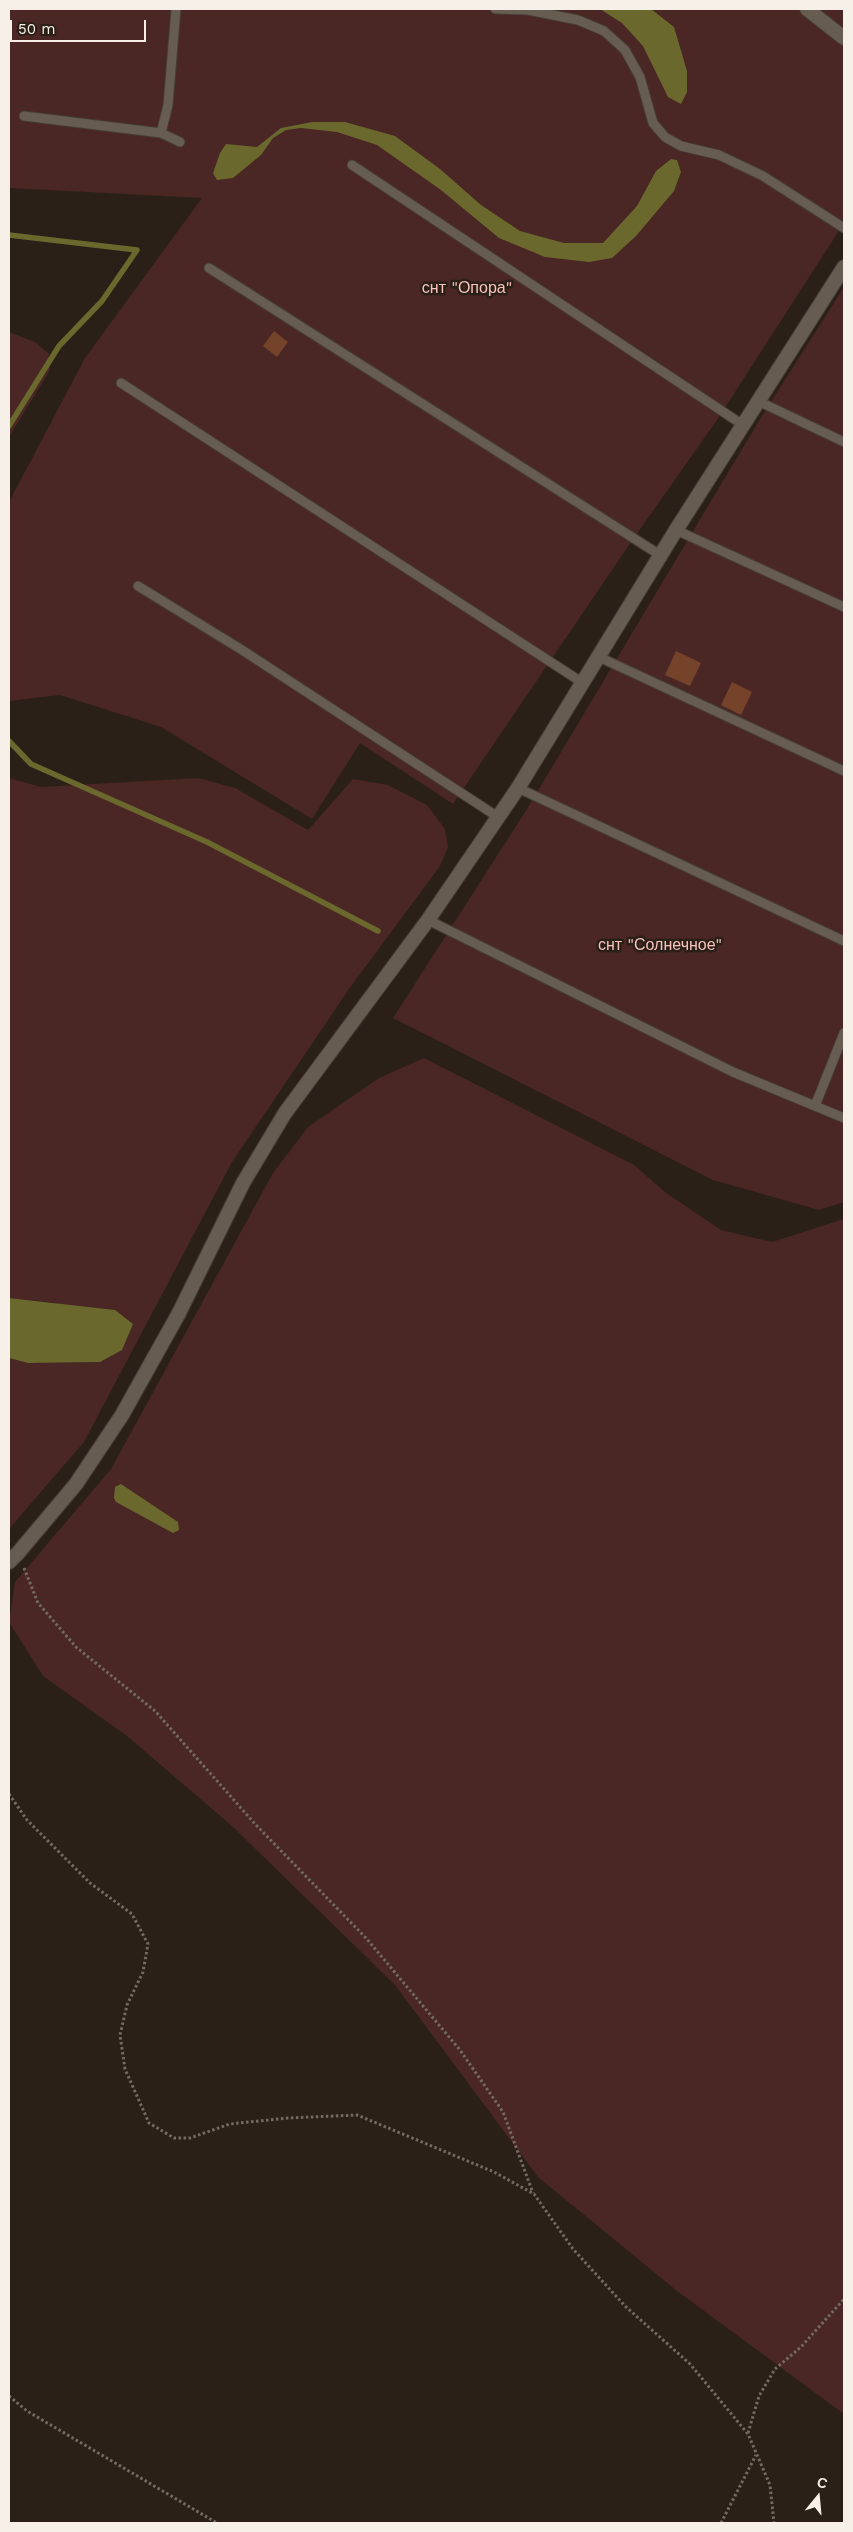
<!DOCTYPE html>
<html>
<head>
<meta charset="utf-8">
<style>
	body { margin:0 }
	#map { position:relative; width:853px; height:2532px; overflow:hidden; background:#2a2017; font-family:"Work Sans",sans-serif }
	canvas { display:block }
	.frame { position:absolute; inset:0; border:10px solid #f7f0e9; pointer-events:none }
	.north { position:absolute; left:793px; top:2472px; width:50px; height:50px; -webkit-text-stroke:4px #2a2017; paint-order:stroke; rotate:17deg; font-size:14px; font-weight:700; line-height:20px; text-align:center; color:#f7f0e9 }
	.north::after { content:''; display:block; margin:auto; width:18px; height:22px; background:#f7f0e9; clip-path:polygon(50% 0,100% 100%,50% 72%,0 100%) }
	.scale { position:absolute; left:10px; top:20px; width:136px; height:22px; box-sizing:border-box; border:2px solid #f7f0e9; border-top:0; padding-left:6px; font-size:15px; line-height:18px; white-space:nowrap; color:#f7f0e9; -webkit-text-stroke:4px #2a2017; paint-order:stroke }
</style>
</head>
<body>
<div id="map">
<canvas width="853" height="2532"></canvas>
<div class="frame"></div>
<div class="north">С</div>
<div class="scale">50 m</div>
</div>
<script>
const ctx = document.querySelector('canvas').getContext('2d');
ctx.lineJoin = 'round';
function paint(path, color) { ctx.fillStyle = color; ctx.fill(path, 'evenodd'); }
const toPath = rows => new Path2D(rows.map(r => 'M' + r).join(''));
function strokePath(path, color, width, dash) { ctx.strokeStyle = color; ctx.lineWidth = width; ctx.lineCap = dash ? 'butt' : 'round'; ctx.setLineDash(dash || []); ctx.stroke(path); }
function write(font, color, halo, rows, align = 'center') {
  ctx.font = font + ' "Work Sans",sans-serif'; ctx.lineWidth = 5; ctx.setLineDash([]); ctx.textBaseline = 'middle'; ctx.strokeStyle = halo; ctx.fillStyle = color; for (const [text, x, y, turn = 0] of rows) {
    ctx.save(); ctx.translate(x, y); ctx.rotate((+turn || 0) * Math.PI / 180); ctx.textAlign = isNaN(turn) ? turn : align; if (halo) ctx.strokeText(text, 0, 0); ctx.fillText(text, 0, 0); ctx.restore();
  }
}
paint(toPath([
	[9,9,844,9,844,223,717,420,629,545,453,804,360,743,312,819,161,727,60,695,9,701,9,502,85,358,202,198,9,188],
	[844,287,844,1202,819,1210,713,1180,393,1018,527,809,760,419],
	[9,332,35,342,49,354,50,370,9,437],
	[9,778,41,787,198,778,235,788,308,830,353,779,388,785,427,805,445,829,448,847,440,866,349,989,232,1162,84,1442,9,1529,9,1358,28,1363,100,1362,57,1303,9,1298],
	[424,1058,634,1165,665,1192,721,1230,772,1242,844,1219,844,2414,677,2291,538,2177,395,1985,232,1826,127,1736,43,1676,9,1622,15,1582,111,1469,273,1173,308,1127,379,1078]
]), '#4a2624');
paint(toPath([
	[600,9,651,9,674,27,687,71,687,92,681,104,668,97,643,46,622,23],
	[312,122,345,122,395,136,440,169,481,205,520,231,564,243,603,243,637,206,656,171,671,159,677,160,681,172,674,191,636,236,612,258,589,262,545,257,499,238,441,190,377,145,337,132,301,128,286,130,273,138,261,155,233,178,217,180,213,173,220,153,226,144,257,147,281,128],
	[9,1298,115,1310,133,1324,122,1350,100,1362,28,1363,9,1358],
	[121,1484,178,1522,179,1530,173,1533,116,1502,114,1498,115,1487]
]), '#6a682d');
strokePath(toPath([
	[9,235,137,250,102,301,59,346,9,426],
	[9,741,31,764,207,842,378,931]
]), '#6a682d', 5.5);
paint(toPath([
	[274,331,288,342,277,357,263,346],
	[676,651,701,663,690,686,665,675],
	[732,682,752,692,741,715,721,705]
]), '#75422a');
const service = toPath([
	[495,9,528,10,578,20,604,31,625,50,640,77,653,123,665,137,681,146,719,155,763,176,844,228],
	[24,116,161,133,180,142],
	[161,133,168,105,176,9],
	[352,165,743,425],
	[209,268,660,555],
	[121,383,583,683],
	[758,401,844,442],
	[676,530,844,607],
	[138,586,242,650,498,817],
	[599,657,844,771],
	[518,788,844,941],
	[428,920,733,1072,844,1118],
	[815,1106,844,1033]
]);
const minor = toPath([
	[807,9,844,38],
	[9,1562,18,1553,76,1484,122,1415,179,1313,243,1183,285,1113,428,920,518,788,676,530,844,267]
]);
strokePath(service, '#453d36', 11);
strokePath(minor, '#453d36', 16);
strokePath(toPath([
	[24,1568,38,1603,76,1647,155,1711,256,1825,366,1938,460,2050,503,2112,533,2193],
	[9,1794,27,1820,90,1883,132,1914,148,1944,143,1972,127,2005,120,2035,125,2069,149,2123,174,2138,190,2138,230,2124,288,2118,357,2115,494,2172,534,2194,573,2249,625,2306,690,2364,748,2434,770,2485,774,2523],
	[9,2396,27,2411,217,2523],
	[748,2433,759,2396,775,2369,801,2347,844,2299],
	[721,2523,756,2455]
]), '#736b62', 3, [2.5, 2.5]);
strokePath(service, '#675c51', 9);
strokePath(minor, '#675c51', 14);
write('16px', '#fac1bd', '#2a2017', [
	["снт \"Опора\"",467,288],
	["снт \"Солнечное\"",660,945]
]);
</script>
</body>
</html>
